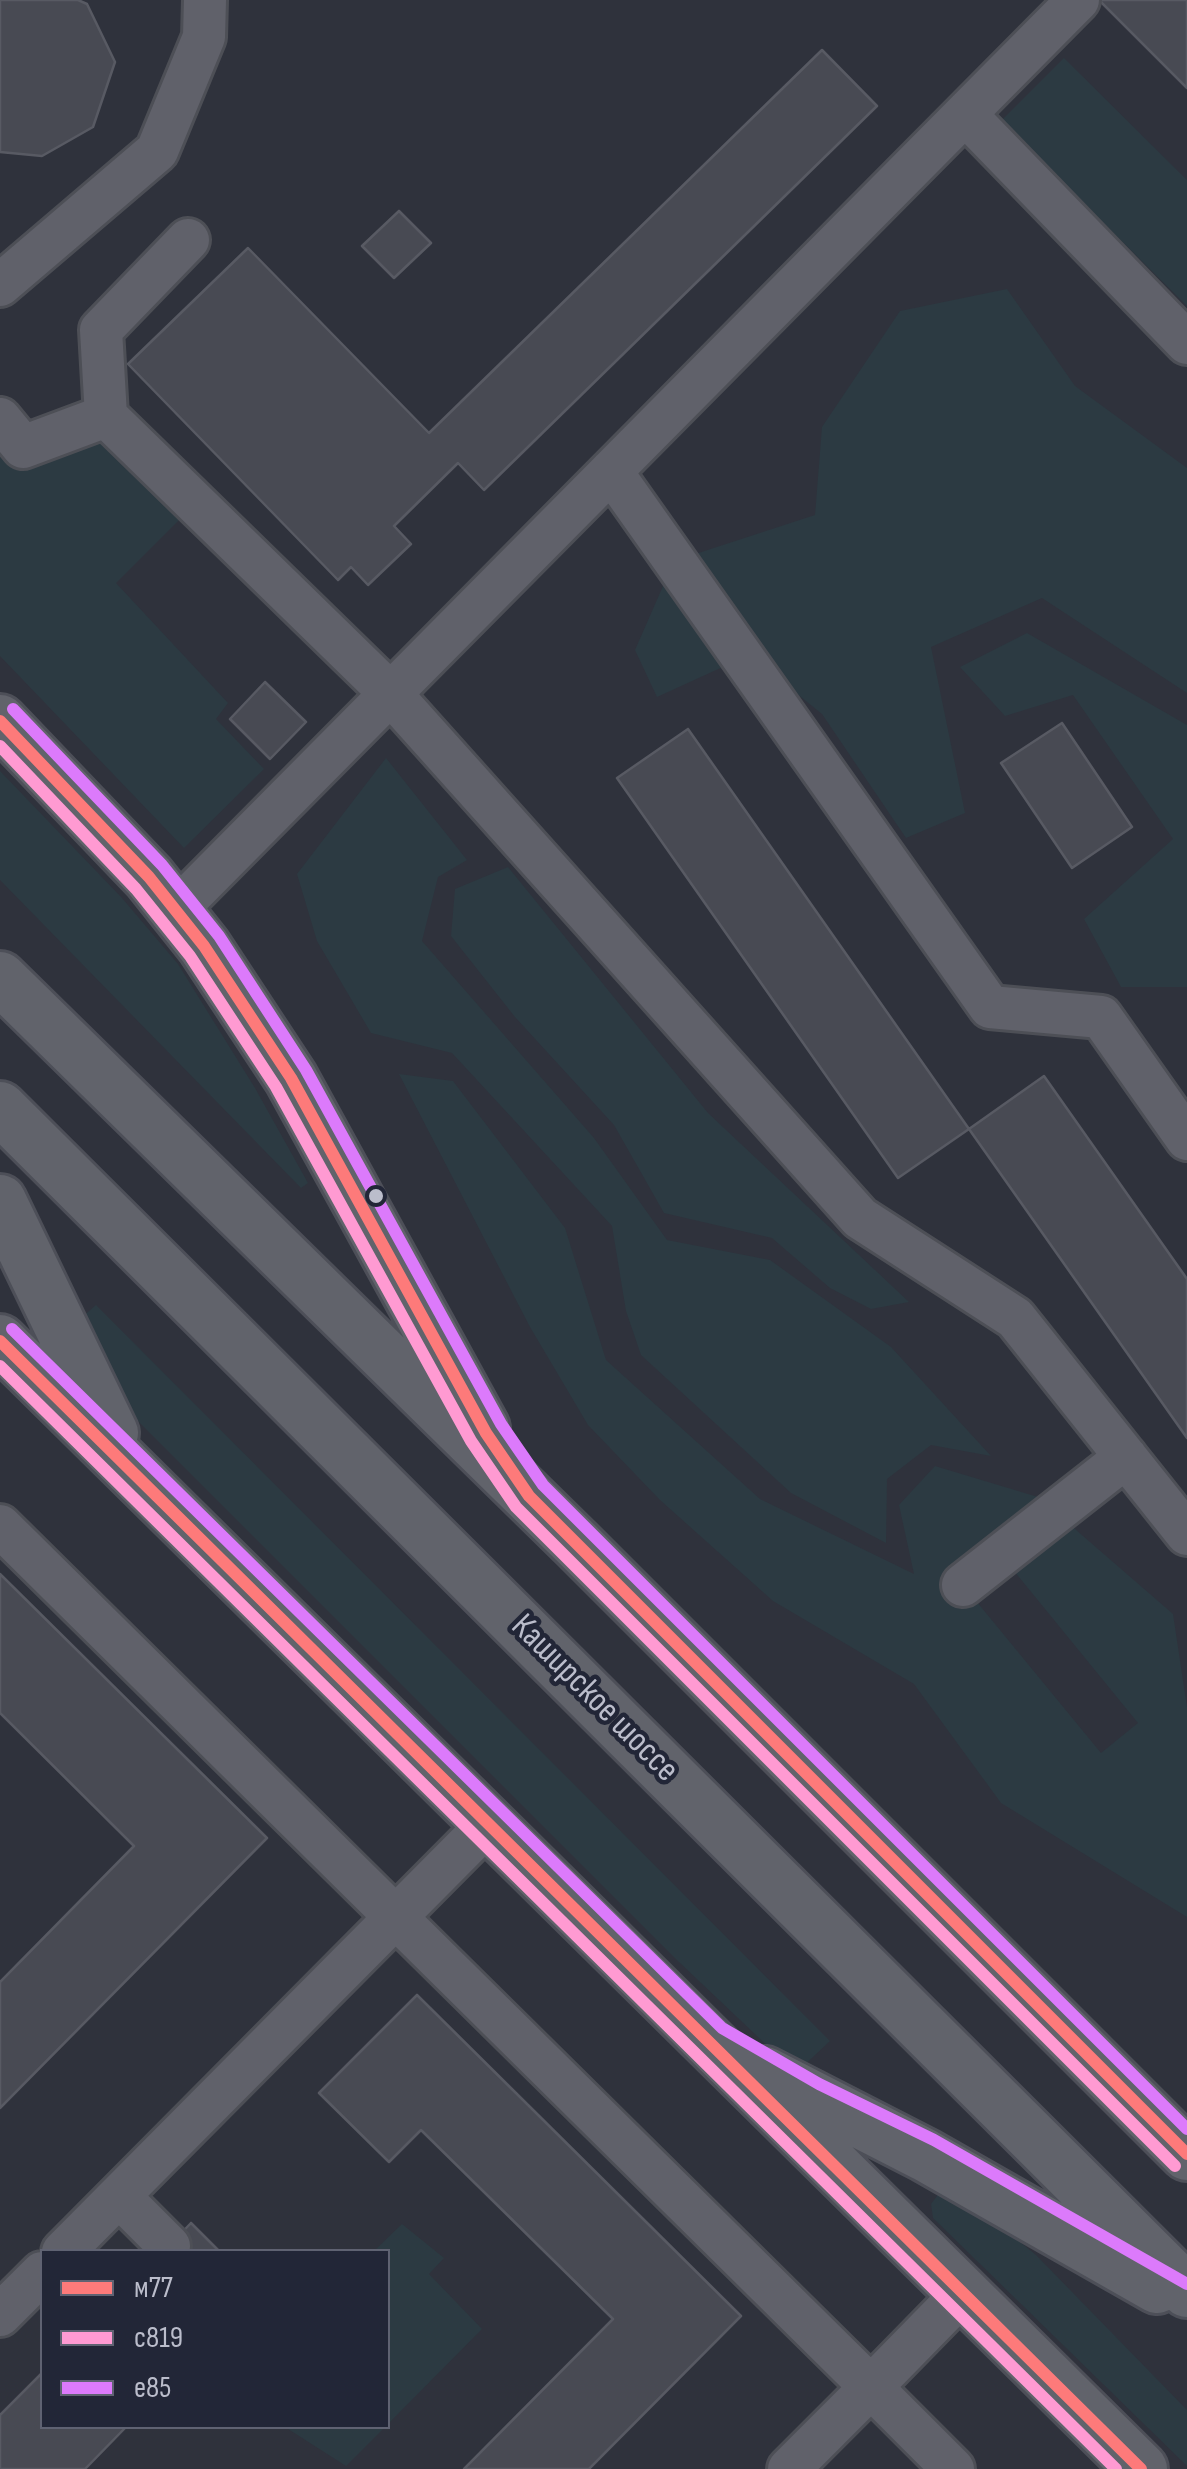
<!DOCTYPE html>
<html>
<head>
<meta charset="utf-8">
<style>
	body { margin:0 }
	#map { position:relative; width:1187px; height:2469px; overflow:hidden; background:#2f323c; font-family:"Sofia Sans Condensed",sans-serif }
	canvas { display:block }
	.legend { position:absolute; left:40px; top:2249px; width:350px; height:180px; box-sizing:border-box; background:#222637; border:2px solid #5f6272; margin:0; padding:12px 18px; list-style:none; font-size:30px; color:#bbbdcb }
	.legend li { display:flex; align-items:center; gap:20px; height:50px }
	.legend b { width:50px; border:2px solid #5f6272 }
</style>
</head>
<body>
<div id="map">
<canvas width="1187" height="2469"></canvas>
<ul class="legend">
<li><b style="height:12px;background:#fd7a7a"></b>м77</li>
<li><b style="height:12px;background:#ff9ad2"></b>с819</li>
<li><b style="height:12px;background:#dc7afb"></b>е85</li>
</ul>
</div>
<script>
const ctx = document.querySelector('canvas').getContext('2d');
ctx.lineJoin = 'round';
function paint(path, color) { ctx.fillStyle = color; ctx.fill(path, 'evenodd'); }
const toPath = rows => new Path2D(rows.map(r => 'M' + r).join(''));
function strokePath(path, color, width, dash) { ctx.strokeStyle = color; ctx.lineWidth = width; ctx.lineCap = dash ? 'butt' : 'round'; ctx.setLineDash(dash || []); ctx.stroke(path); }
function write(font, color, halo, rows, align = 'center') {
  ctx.font = font + ' "Sofia Sans Condensed",sans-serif'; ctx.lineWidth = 9; ctx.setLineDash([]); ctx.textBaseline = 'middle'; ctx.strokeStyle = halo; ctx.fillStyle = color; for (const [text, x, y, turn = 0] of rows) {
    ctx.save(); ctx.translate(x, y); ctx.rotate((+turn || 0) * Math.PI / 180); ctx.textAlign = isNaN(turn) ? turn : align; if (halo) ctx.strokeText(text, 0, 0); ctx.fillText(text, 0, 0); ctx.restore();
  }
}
paint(toPath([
	[1064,58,1187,180,1187,306,1001,121],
	[1007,289,1075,386,1187,468,1187,693,1042,598,931,647,965,813,906,838,822,714,749,655,657,697,635,650,674,561,815,515,822,427,900,311],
	[94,436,110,445,183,516,116,583,228,703,216,719,264,769,184,848,0,656,0,441],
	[1027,633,1187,725,1187,987,1121,987,1084,919,1173,839,1073,695,1005,716,960,667],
	[386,758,467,860,438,877,422,941,594,1138,667,1240,770,1260,891,1347,991,1456,931,1445,887,1479,886,1543,791,1493,641,1355,626,1311,612,1226,452,1053,371,1033,317,941,297,874],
	[0,771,122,898,178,964,255,1088,308,1183,301,1188,0,880],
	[508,867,708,1113,909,1302,871,1309,830,1288,772,1238,664,1213,614,1125,515,1017,451,936,455,889],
	[399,1074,453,1081,565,1228,606,1360,760,1499,914,1574,899,1505,935,1466,1038,1497,1173,1614,1187,1707,1187,1917,1001,1803,914,1684,773,1601,660,1500,588,1425,530,1327],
	[1001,1555,1138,1723,1101,1753,963,1585],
	[96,1305,830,2041,796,2073,679,1962,108,1391,73,1325],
	[943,2188,954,2188,1036,2255,1187,2410,1187,2466,933,2218,931,2204],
	[402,2224,444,2258,429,2274,482,2329,388,2424,388,2252,374,2251],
	[285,2427,385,2427,346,2466]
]), '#2c3a42');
const building = toPath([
	[0,0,78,0,87,4,115,62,93,127,42,156,0,152,0,0],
	[1099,0,1187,0,1187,88,1099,0],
	[822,50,877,106,484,490,458,463,394,526,411,544,368,585,351,567,338,580,128,364,248,248,429,433,822,50],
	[399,211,431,243,394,278,362,246,399,211],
	[265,682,306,722,270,759,230,719,265,682],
	[1062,723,1132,827,1072,868,1001,763,1062,723],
	[688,729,969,1129,898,1178,617,778,688,729],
	[1044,1076,1187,1279,1187,1438,969,1129,1044,1076],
	[0,1574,267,1838,0,2108,0,1982,134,1846,0,1713,0,1574],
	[417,1995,741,2316,589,2469,464,2469,613,2319,421,2130,389,2162,319,2093,417,1995],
	[191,2223,220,2252,163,2252,191,2223],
	[42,2373,42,2426,127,2426,85,2469,0,2469,0,2415,42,2373]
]);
paint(building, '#484a53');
strokePath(building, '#585a63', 2.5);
const minor = toPath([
	[965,114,1187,343],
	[188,240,101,330,106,416,390,693,860,1218,1015,1318,1187,1534],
	[0,285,157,151,204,37,205,0],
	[0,419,23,447,106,416],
	[611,471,990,1007,1101,1017,1187,1139],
	[176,910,1078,0],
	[0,1526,871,2387,789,2469],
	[963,1585,1126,1457],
	[119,2196,169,2246],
	[63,2252,488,1824],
	[0,2315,42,2273],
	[953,2469,871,2387,963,2293]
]);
const major = toPath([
	[0,721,149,877,204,946,291,1078,483,1428],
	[0,978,578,1545,1187,2154],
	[0,1108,1187,2291],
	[0,1201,112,1433],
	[0,1341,1141,2469],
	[765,2073,925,2155,1157,2287]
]);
strokePath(minor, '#4d4f56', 48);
strokePath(major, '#4d4f58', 58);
strokePath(minor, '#60616a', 42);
strokePath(major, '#61636b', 52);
strokePath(toPath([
	[0,721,149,877,204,946,291,1078,486,1433,529,1496,1187,2154],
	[0,1341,1141,2469]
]), '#fd7a7a', 12);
strokePath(toPath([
	[0,746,136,889,190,956,276,1087,471,1441,516,1507,1175,2166],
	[0,1366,1116,2469]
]), '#ff9ad2', 12);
strokePath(toPath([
	[13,709,162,865,219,936,306,1070,501,1424,543,1485,1187,2129],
	[12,1329,722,2028,819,2084,934,2140,1187,2284]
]), '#dc7afb', 12);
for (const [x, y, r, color] of [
	[376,1196,9,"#bbbdcb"]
]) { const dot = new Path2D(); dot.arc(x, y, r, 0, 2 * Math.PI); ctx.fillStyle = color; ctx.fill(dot); strokePath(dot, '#222637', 4); }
write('35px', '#bbbdcb', '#222637', [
	["Каширское шоссе",594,1699,45]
]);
</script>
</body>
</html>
